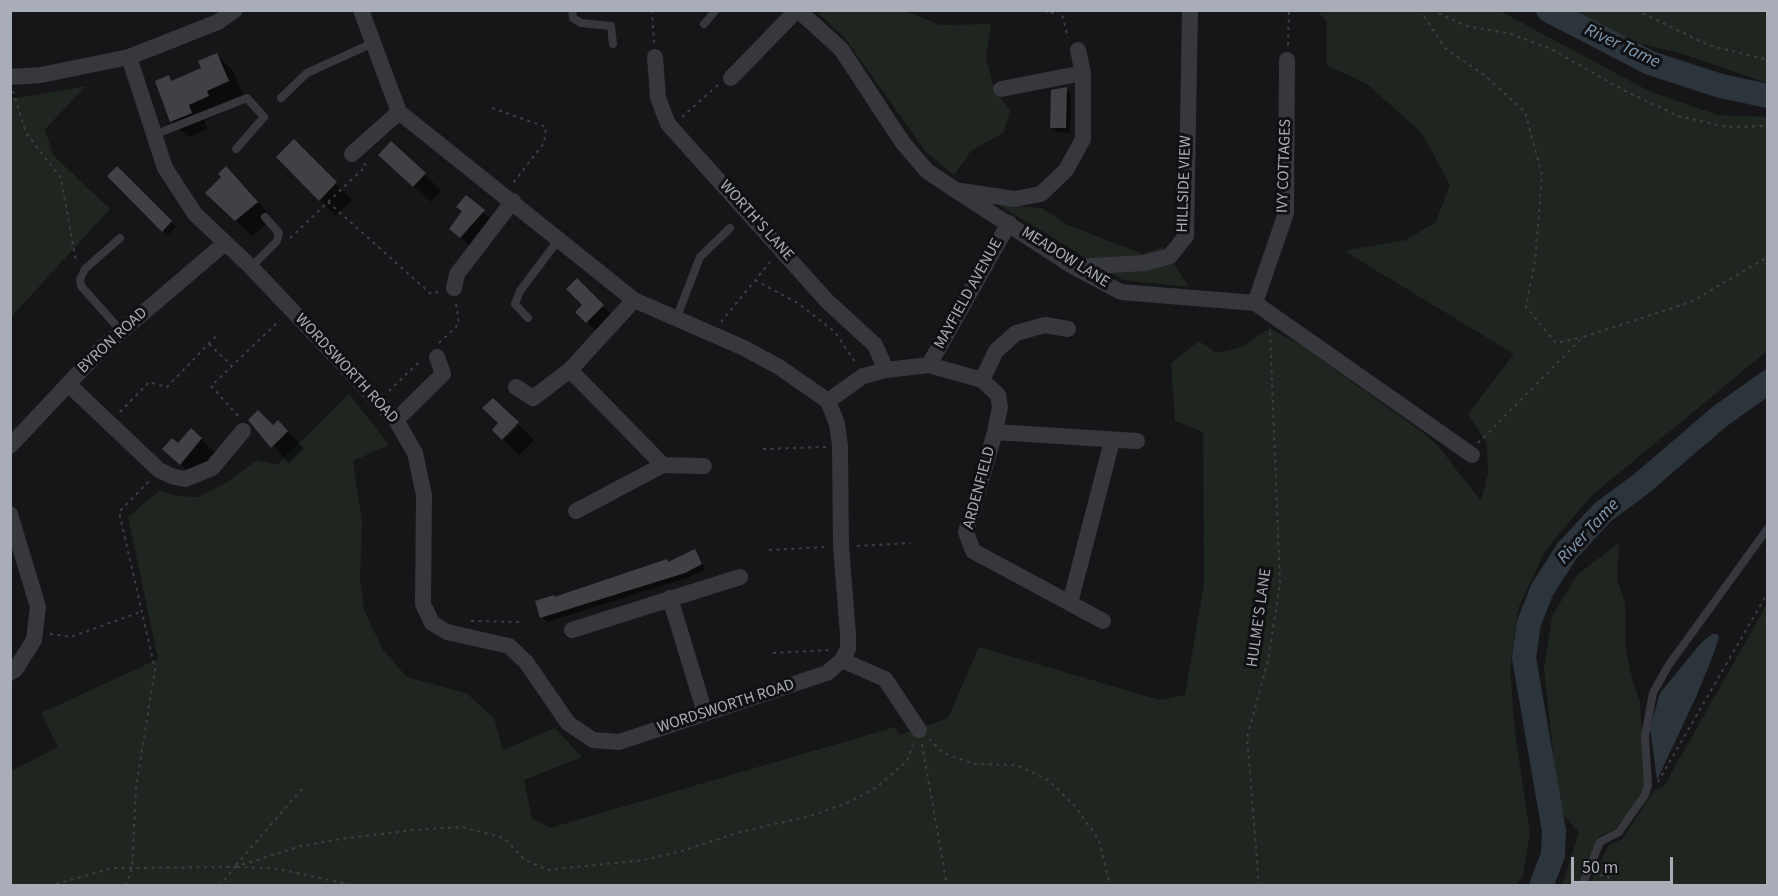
<!DOCTYPE html>
<html>
<head>
<meta charset="utf-8">
<style>
	body { margin:0 }
	#map { position:relative; width:1778px; height:896px; overflow:hidden; background:#161618; font-family:"Source Sans 3",sans-serif }
	canvas { display:block }
	.frame { position:absolute; inset:0; border:12px solid #a8adb8; pointer-events:none }
	.scale { position:absolute; left:1571px; top:857px; width:102px; height:27px; box-sizing:border-box; border:3px solid #a8adb8; border-top:0; padding-left:8px; font-size:18px; line-height:21px; white-space:nowrap; color:#a8adb8; -webkit-text-stroke:4px #111113; paint-order:stroke }
</style>
</head>
<body>
<div id="map">
<canvas width="1778" height="896"></canvas>
<div class="frame"></div>
<div class="scale">50 m</div>
</div>
<script>
const ctx = document.querySelector('canvas').getContext('2d');
ctx.lineJoin = 'round';
function paint(path, color) { ctx.fillStyle = color; ctx.fill(path, 'evenodd'); }
const toPath = rows => new Path2D(rows.map(r => 'M' + r).join(''));
function strokePath(path, color, width, dash) { ctx.strokeStyle = color; ctx.lineWidth = width; ctx.lineCap = dash ? 'butt' : 'round'; ctx.setLineDash(dash || []); ctx.stroke(path); }
function write(font, color, halo, rows, align = 'center') {
  ctx.font = font + ' "Source Sans 3",sans-serif'; ctx.lineWidth = 6; ctx.setLineDash([]); ctx.textBaseline = 'middle'; ctx.strokeStyle = halo; ctx.fillStyle = color; for (const [text, x, y, turn = 0] of rows) {
    ctx.save(); ctx.translate(x, y); ctx.rotate((+turn || 0) * Math.PI / 180); ctx.textAlign = isNaN(turn) ? turn : align; if (halo) ctx.strokeText(text, 0, 0); ctx.fillText(text, 0, 0); ctx.restore();
  }
}
paint(toPath([
	[824,10,905,11,940,25,991,24,986,57,994,89,1010,110,1004,132,971,151,954,175,926,152,845,38,819,14],
	[1317,11,1500,11,1651,92,1718,115,1767,117,1767,351,1590,497,1545,551,1518,609,1510,670,1515,733,1530,833,1523,876,1516,885,11,886,11,771,58,747,41,713,158,659,128,517,159,491,177,496,198,497,224,484,257,460,277,465,349,394,389,445,353,461,362,522,360,579,364,610,383,650,407,677,466,693,494,718,503,750,555,728,582,757,524,780,532,818,550,828,895,727,899,735,948,718,979,647,1160,700,1185,695,1204,584,1203,432,1175,421,1171,363,1199,341,1216,353,1242,347,1270,328,1302,346,1422,432,1438,446,1481,501,1488,473,1487,444,1468,414,1514,354,1344,251,1406,240,1436,222,1450,185,1422,133,1368,85,1327,65,1327,21],
	[1568,11,1767,11,1767,83,1677,52,1636,43],
	[86,86,45,129,53,155,110,209,11,317,11,99],
	[999,205,1042,208,1065,224,1143,254,1163,247,1189,287,1122,280],
	[1619,543,1617,579,1625,603,1625,643,1632,679,1640,702,1645,786,1642,796,1615,829,1598,837,1579,885,1560,885,1564,880,1579,832,1563,815,1556,781,1544,668,1552,616,1577,575],
	[1767,604,1767,885,1589,885,1609,845,1622,839,1655,790,1664,786]
]), '#1e261f');
paint(toPath([
	[1712,634,1718,634,1719,637,1714,653,1696,697,1657,780,1650,728,1660,693,1701,643]
]), '#2c353c');
paint(toPath([
	[217,55,233,71,244,97,222,107,224,112,204,121,208,129,188,137,172,121,168,77,173,82,203,69],
	[1066,89,1071,94,1070,133,1057,132,1052,127],
	[294,141,352,200,336,216,278,157],
	[391,143,441,190,431,202,397,171],
	[117,168,176,227,168,235,109,176],
	[242,184,273,219,252,236,223,209],
	[466,197,500,227,477,253,451,228,464,212],
	[577,281,619,322,603,338,577,312,584,305],
	[493,400,508,436,519,425,534,440,519,455,494,430,500,423],
	[250,420,273,427,278,422,304,448,289,463],
	[201,439,217,455,197,480,164,449],
	[694,551,706,569,690,577,547,622,542,617,555,598,669,563]
]), '#0007');
strokePath(toPath([
	[1548,10,1650,63,1721,86,1768,96],
	[1541,886,1553,855,1554,831,1524,658,1529,623,1542,590,1567,551,1603,512,1641,484,1719,417,1768,382]
]), '#2c353c', 24);
paint(toPath([
	[217,53,229,81,207,91,209,96,189,105,192,113,170,122,155,81,169,75,171,81,201,68,198,61],
	[1067,87,1066,128,1050,128,1051,90],
	[294,139,337,182,319,201,276,157],
	[391,141,426,173,413,187,378,155],
	[117,166,172,221,162,232,107,176],
	[226,166,258,202,235,221,205,193,221,177,218,174],
	[466,195,485,210,460,238,449,229,462,211,456,207],
	[577,278,604,305,586,323,575,312,582,305,566,289],
	[493,398,519,422,502,440,492,430,498,423,482,408],
	[258,410,273,425,278,420,288,431,271,448,248,420],
	[191,428,202,438,180,465,162,449,172,438,178,443],
	[695,549,702,564,685,573,540,618,535,601,554,595,554,597,667,559,668,562]
]), '#404145');
strokePath(toPath([
	[652,10,654,43],
	[1046,10,1048,14,1061,11,1068,38],
	[1420,10,1445,48,1484,75,1525,112,1542,175,1535,261,1526,307,1556,343,1583,337],
	[1432,10,1466,26,1508,33,1551,49,1625,91,1678,116,1727,127,1768,126],
	[1636,10,1708,45,1768,60],
	[1288,45,1289,10],
	[13,91,26,133,61,178,76,262],
	[492,108,546,127,544,143,513,183],
	[682,117,718,85],
	[328,202,431,294,441,291],
	[290,238,366,166,364,163],
	[755,280,799,304,835,332,855,362],
	[721,322,770,262],
	[439,343,459,324,456,304],
	[209,344,232,366],
	[389,391,421,360],
	[120,412,149,382,167,387,219,333],
	[238,416,211,386,280,320],
	[1478,443,1583,337,1691,302,1768,257],
	[763,449,826,447],
	[857,546,911,543],
	[769,550,826,547],
	[471,621,519,622],
	[50,634,71,637,140,612],
	[773,653,830,650],
	[929,739,943,753,974,764,1017,765,1048,780,1074,805,1099,840,1110,886],
	[922,744,947,886],
	[1658,782,1768,592],
	[236,865,302,789],
	[235,867,301,846,341,839,413,830,462,827,504,838,524,859,547,870,644,860,682,851,740,832,810,816,847,803,877,787,907,761,913,745],
	[237,867,273,868,357,886],
	[1600,875,1607,876,1617,886],
	[49,886,113,868,235,867,219,886],
	[126,886,132,868,136,788,155,669,119,512,149,481],
	[1259,886,1247,737,1268,661,1280,583,1270,331],
	[1675,886,1680,886]
]), '#3d3f44', 2, [3, 4.5]);
strokePath(toPath([
	[572,10,573,18,581,23,611,26,613,44],
	[704,24,716,10],
	[281,98,307,73,375,42],
	[154,135,247,98,264,117,236,149],
	[120,238,85,269,80,279,81,286,121,331],
	[251,267,277,241,279,233,265,217],
	[528,318,515,304,520,291,559,239],
	[676,319,700,257,730,228],
	[1582,886,1600,842,1619,832,1645,795,1648,785,1645,736,1653,693,1668,666,1768,528]
]), '#37383d', 8);
strokePath(toPath([
	[798,10,841,49,903,143,927,171,957,191,1074,267,1121,292,1255,303,1472,455],
	[129,57,165,168,195,214,251,267,396,420,415,453,424,495,423,604,432,623,447,632,509,646,526,662,568,723,593,740,619,742,827,673,842,660,848,649,848,635,841,546,840,446,837,424,828,401,779,367,744,348,634,300,399,112,361,10],
	[655,57,658,98,668,124,827,301,875,345,886,370],
	[10,77,41,75,129,57,218,22,235,10],
	[731,78,797,10],
	[1001,89,1083,73],
	[352,154,399,112],
	[961,191,1015,199,1041,194,1066,170,1083,139,1083,73,1078,50],
	[1075,267,1145,263,1170,256,1186,236,1190,10],
	[454,288,457,274,513,201],
	[1255,303,1286,213,1287,60],
	[929,365,1009,223],
	[570,370,663,465],
	[982,380,996,351,1016,333,1045,325,1068,329],
	[68,384,159,470,174,477,185,479,212,468,243,431],
	[516,387,533,398,570,370,634,300],
	[828,401,863,376,886,370,929,365,982,380,998,395,1000,407,995,432],
	[396,420,443,374,437,357],
	[10,446,102,348,224,244],
	[576,511,663,465,704,466],
	[10,514,38,607,34,640,15,670,10,673],
	[670,598,705,713],
	[1070,603,1112,441],
	[1103,621,973,551,966,532,995,432,1137,441],
	[572,630,740,577],
	[842,660,885,679,919,730]
]), '#37383d', 16);
write('16px', '#a8adb8', '#111113', [
	["IVY COTTAGES",1285,166,-88],
	["HILLSIDE VIEW",1185,184,-88],
	["WORTH'S LANE",756,221,48],
	["MEADOW LANE",1065,258,32],
	["MAYFIELD AVENUE",969,294,-61],
	["BYRON ROAD",113,341,-43],
	["WORDSWORTH ROAD",346,369,47],
	["ARDENFIELD",980,488,-75],
	["HULME'S LANE",1260,618,-82],
	["WORDSWORTH ROAD",726,707,-18]
]);
write('italic 18px', '#7f9bb3', '#111113', [
	["River Tame",1622,47,25],
	["River Tame",1589,532,-47]
]);
</script>
</body>
</html>
